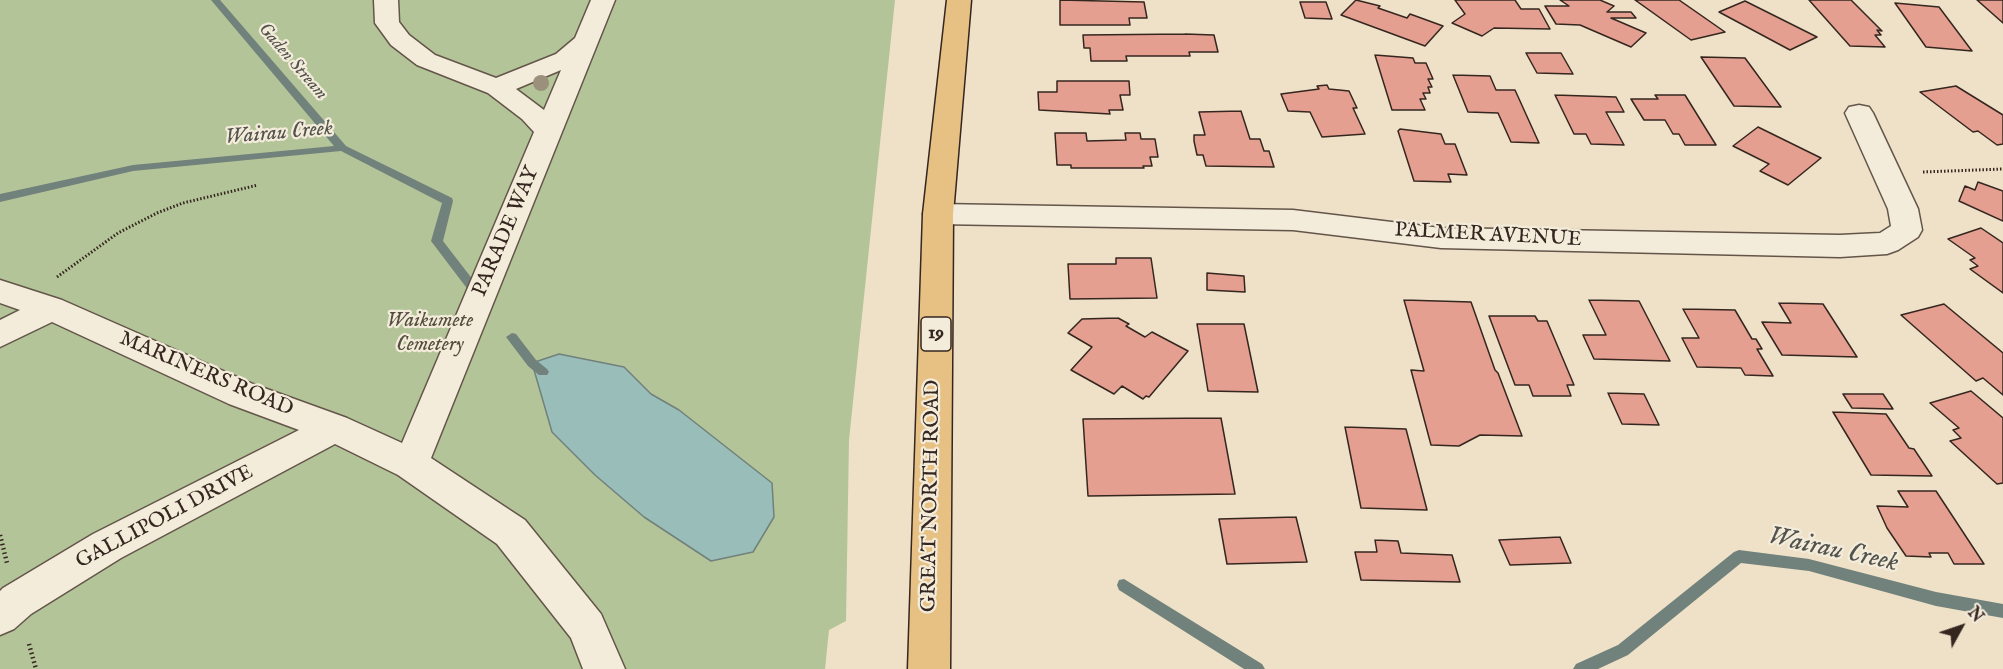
<!DOCTYPE html>
<html>
<head>
<meta charset="utf-8">
<style>
	body { margin:0 }
	#map { position:relative; width:2003px; height:669px; overflow:hidden; background:#eee1c7; font-family:"IM FELL English",serif }
	canvas { display:block }
	.north { position:absolute; left:1931px; top:597px; width:60px; height:60px; -webkit-text-stroke:4px #f4ecdb; paint-order:stroke; rotate:50deg; font-size:16px; font-weight:700; line-height:24px; text-align:center; color:#35261f }
	.north::after { content:''; display:block; margin:auto; width:21px; height:27px; background:#35261f; clip-path:polygon(50% 0,100% 100%,50% 72%,0 100%) }
</style>
</head>
<body>
<div id="map">
<canvas width="2003" height="669"></canvas>
<div class="north">N</div>
</div>
<script>
const ctx = document.querySelector('canvas').getContext('2d');
ctx.lineJoin = 'round';
function paint(path, color) { ctx.fillStyle = color; ctx.fill(path, 'evenodd'); }
const toPath = rows => new Path2D(rows.map(r => 'M' + r).join(''));
function strokePath(path, color, width, dash) { ctx.strokeStyle = color; ctx.lineWidth = width; ctx.lineCap = dash ? 'butt' : 'round'; ctx.setLineDash(dash || []); ctx.stroke(path); }
function write(font, color, halo, rows, align = 'center') {
  ctx.font = font + ' "IM FELL English",serif'; ctx.lineWidth = 4.5; ctx.setLineDash([]); ctx.textBaseline = 'middle'; ctx.strokeStyle = halo; ctx.fillStyle = color; for (const [text, x, y, turn = 0] of rows) {
    ctx.save(); ctx.translate(x, y); ctx.rotate((+turn || 0) * Math.PI / 180); ctx.textAlign = isNaN(turn) ? turn : align; if (halo) ctx.strokeText(text, 0, 0); ctx.fillText(text, 0, 0); ctx.restore();
  }
}
paint(toPath([
	[0,0,895,0,849,440,846,621,829,630,825,669,0,669]
]), '#b4c499');
const water = toPath([
	[559,354,624,367,651,394,679,410,772,483,774,517,753,552,711,561,644,517,595,475,552,432,532,363,559,354]
]);
paint(water, '#99bdb9');
strokePath(water, '#71817b', 1.5);
paint(toPath([
	[211,0,220,0,346,146,452,198,453,201,443,241,480,289,482,292,480,295,472,295,431,241,442,203,341,151,133,171,0,202,0,194,133,165,334,146,211,0],
	[512,333,516,334,536,360,547,369,549,372,547,375,539,375,528,366,506,337,512,333],
	[1739,550,1809,559,1936,592,2003,604,2003,618,1936,606,1809,571,1741,563,1628,655,1598,669,1573,669,1576,664,1618,645,1734,552,1739,550],
	[1124,579,1262,664,1265,669,1244,669,1119,590,1117,585,1119,580,1124,579]
]), '#71817b');
const building = toPath([
	[1060,0,1144,2,1147,18,1129,18,1130,25,1060,25,1060,0],
	[1356,0,1380,6,1378,8,1407,18,1410,14,1443,26,1425,46,1341,15,1356,0],
	[1455,0,1515,0,1521,9,1539,9,1550,29,1494,28,1482,36,1452,23,1465,14,1455,0],
	[1560,0,1600,0,1614,6,1607,12,1631,12,1636,18,1611,18,1646,33,1631,47,1580,25,1556,24,1545,6,1569,6,1560,0],
	[1635,0,1679,0,1725,32,1691,40,1635,0],
	[1809,0,1851,0,1882,31,1877,30,1881,35,1875,35,1885,47,1850,46,1809,0],
	[1977,0,2003,0,2003,23,1977,0],
	[1745,1,1817,37,1790,50,1719,12,1745,1],
	[1300,2,1326,2,1332,19,1305,18,1300,2],
	[1895,3,1939,7,1972,51,1926,47,1895,3],
	[1185,34,1214,35,1218,52,1189,52,1190,56,1126,56,1127,61,1091,61,1090,48,1084,48,1083,35,1185,34],
	[1526,53,1561,53,1573,74,1537,73,1526,53],
	[1375,55,1413,58,1415,63,1426,63,1433,79,1428,79,1432,87,1428,87,1430,93,1423,93,1426,99,1420,99,1425,110,1392,110,1375,55],
	[1701,57,1745,58,1781,107,1734,106,1701,57],
	[1453,75,1490,76,1496,90,1515,90,1539,143,1511,142,1498,113,1468,112,1453,75],
	[1057,81,1129,81,1130,95,1120,95,1123,110,1109,110,1110,114,1039,110,1038,92,1057,92,1057,81],
	[1327,85,1329,89,1349,91,1357,108,1353,108,1365,134,1322,137,1310,112,1288,111,1281,94,1319,89,1317,86,1327,85],
	[1956,86,2003,115,2003,144,1997,145,1978,131,1973,132,1920,92,1956,86],
	[1555,95,1616,97,1624,112,1606,112,1624,145,1591,144,1586,134,1574,134,1555,95],
	[1655,95,1685,95,1716,145,1685,145,1679,134,1673,134,1665,120,1644,120,1631,99,1658,99,1655,95],
	[1241,111,1250,139,1260,139,1264,151,1269,151,1274,167,1206,166,1203,155,1197,155,1194,141,1194,135,1205,135,1199,112,1241,111],
	[1758,127,1821,158,1788,185,1760,171,1769,164,1733,146,1758,127],
	[1400,129,1441,134,1445,144,1455,144,1467,175,1448,174,1451,182,1414,181,1398,131,1400,129],
	[1055,133,1086,133,1087,141,1126,140,1125,133,1140,133,1141,139,1155,139,1158,157,1150,157,1152,166,1143,166,1144,168,1071,168,1071,165,1057,165,1055,133],
	[1978,182,2003,191,2003,221,1959,201,1965,186,1975,190,1978,182],
	[1981,228,2003,243,2003,293,1970,269,1978,266,1970,260,1975,258,1948,239,1981,228],
	[1116,258,1151,258,1157,298,1070,299,1068,264,1116,264,1116,258],
	[1207,273,1244,276,1245,292,1207,290,1207,273],
	[1404,300,1471,302,1495,370,1498,373,1522,436,1480,435,1459,446,1431,445,1411,370,1424,371,1404,300],
	[1589,300,1639,301,1670,361,1594,359,1583,335,1606,335,1589,300],
	[1779,303,1823,304,1857,357,1782,355,1762,322,1791,323,1779,303],
	[1944,304,2003,353,2003,395,1983,378,1976,381,1901,315,1944,304],
	[1683,309,1735,310,1752,339,1756,339,1762,349,1757,349,1773,376,1745,375,1741,368,1697,367,1682,338,1699,338,1683,309],
	[1489,316,1535,316,1538,321,1547,321,1574,385,1567,385,1571,396,1533,396,1529,385,1515,385,1489,316],
	[1118,318,1129,324,1126,326,1145,337,1152,332,1188,351,1149,397,1146,396,1143,399,1122,386,1114,394,1071,370,1092,347,1068,333,1082,319,1118,318],
	[1197,324,1244,324,1258,392,1208,391,1197,324],
	[1971,391,2003,418,2003,483,1997,484,1950,441,1961,438,1953,430,1959,428,1930,403,1971,391],
	[1608,393,1644,394,1659,425,1622,424,1608,393],
	[1843,394,1883,394,1893,409,1852,408,1843,394],
	[1833,412,1886,414,1909,448,1914,449,1932,476,1871,475,1833,412],
	[1221,418,1235,494,1088,496,1083,419,1221,418],
	[1345,427,1406,429,1427,510,1361,508,1345,427],
	[1898,491,1936,491,1984,564,1954,564,1948,553,1929,553,1931,557,1906,556,1887,528,1877,506,1908,507,1898,491],
	[1296,517,1307,562,1227,564,1219,519,1296,517],
	[1560,537,1571,563,1510,565,1499,540,1560,537],
	[1375,540,1398,541,1401,553,1452,555,1460,582,1361,580,1355,552,1377,552,1375,540]
]);
paint(building, '#e49f90');
strokePath(building, '#35261f', 1.5);
const minor = toPath([
	[374,0,398,0,399,22,409,35,435,55,496,78,556,54,575,38,591,0,615,0,431,458,525,520,601,614,625,669,583,669,571,638,497,544,398,475,335,444,121,558,31,614,14,629,0,635,0,591,3,588,93,534,299,430,229,404,52,322,0,347,0,320,20,310,0,303,0,280,62,300,253,384,347,418,402,443,534,132,522,119,488,93,417,65,391,45,375,23,374,0],
	[561,70,544,110,516,89,561,70],
	[1859,105,1869,107,1873,113,1918,209,1922,230,1918,237,1898,250,1887,254,1840,257,1441,248,1293,230,938,224,927,221,923,214,927,207,938,204,1293,210,1441,228,1840,235,1880,233,1891,226,1888,209,1845,113,1849,107,1859,105]
]);
const major = toPath([
	[947,0,971,0,953,214,950,669,908,669,923,214,947,0]
]);
strokePath(minor, '#635549', 3);
strokePath(major, '#35261f', 3);
strokePath(toPath([
	[1923,172,2003,169],
	[57,277,118,233,157,213,183,203,258,185]
]), '#35261f', 3, [1.5, 2]);
strokePath(toPath([
	[0,535,7,563],
	[29,644,36,669]
]), '#35261f', 4.5, [1.5, 3]);
paint(minor, '#f4ecdb');
paint(major, '#e7c084');
ctx.fillStyle = '#9a907c';
for (const [x, y] of [
	[541,83]
]) { ctx.beginPath(); ctx.arc(x, y, 8, 0, 2 * Math.PI); ctx.fill(); }
write('italic 18px', '#53534d', '#f4ecdb', [
	["Gaden Stream",292,62,49]
]);
for (const [x, y, w] of [
	[936,334,30]
]) { const box = new Path2D(); box.roundRect(x - w / 2, y - 17, w, 34, 4.5); ctx.fillStyle = '#f4ecdb'; ctx.fill(box); strokePath(box, '#35261f', 1.5); }
write('bold 20px', '#35261f', null, [
	["19",936,334]
]);
write('21px', '#35261f', '#f4ecdb', [
	["PARADE WAY",507,232,-67],
	["PALMER AVENUE",1488,236,3],
	["MARINERS ROAD",206,375,23],
	["GREAT NORTH ROAD",932,496,-89],
	["GALLIPOLI DRIVE",165,518,-28]
]);
write('italic 21px', '#554e3e', '#f4ecdb', [
	["Waikumete",430,322],
	["Cemetery",430,346]
]);
write('italic 22px', '#53534d', '#f4ecdb', [
	["Wairau Creek",279,134,-5]
]);
write('italic 27px', '#53534d', '#f4ecdb', [
	["Wairau Creek",1833,551,12]
]);
</script>
</body>
</html>
